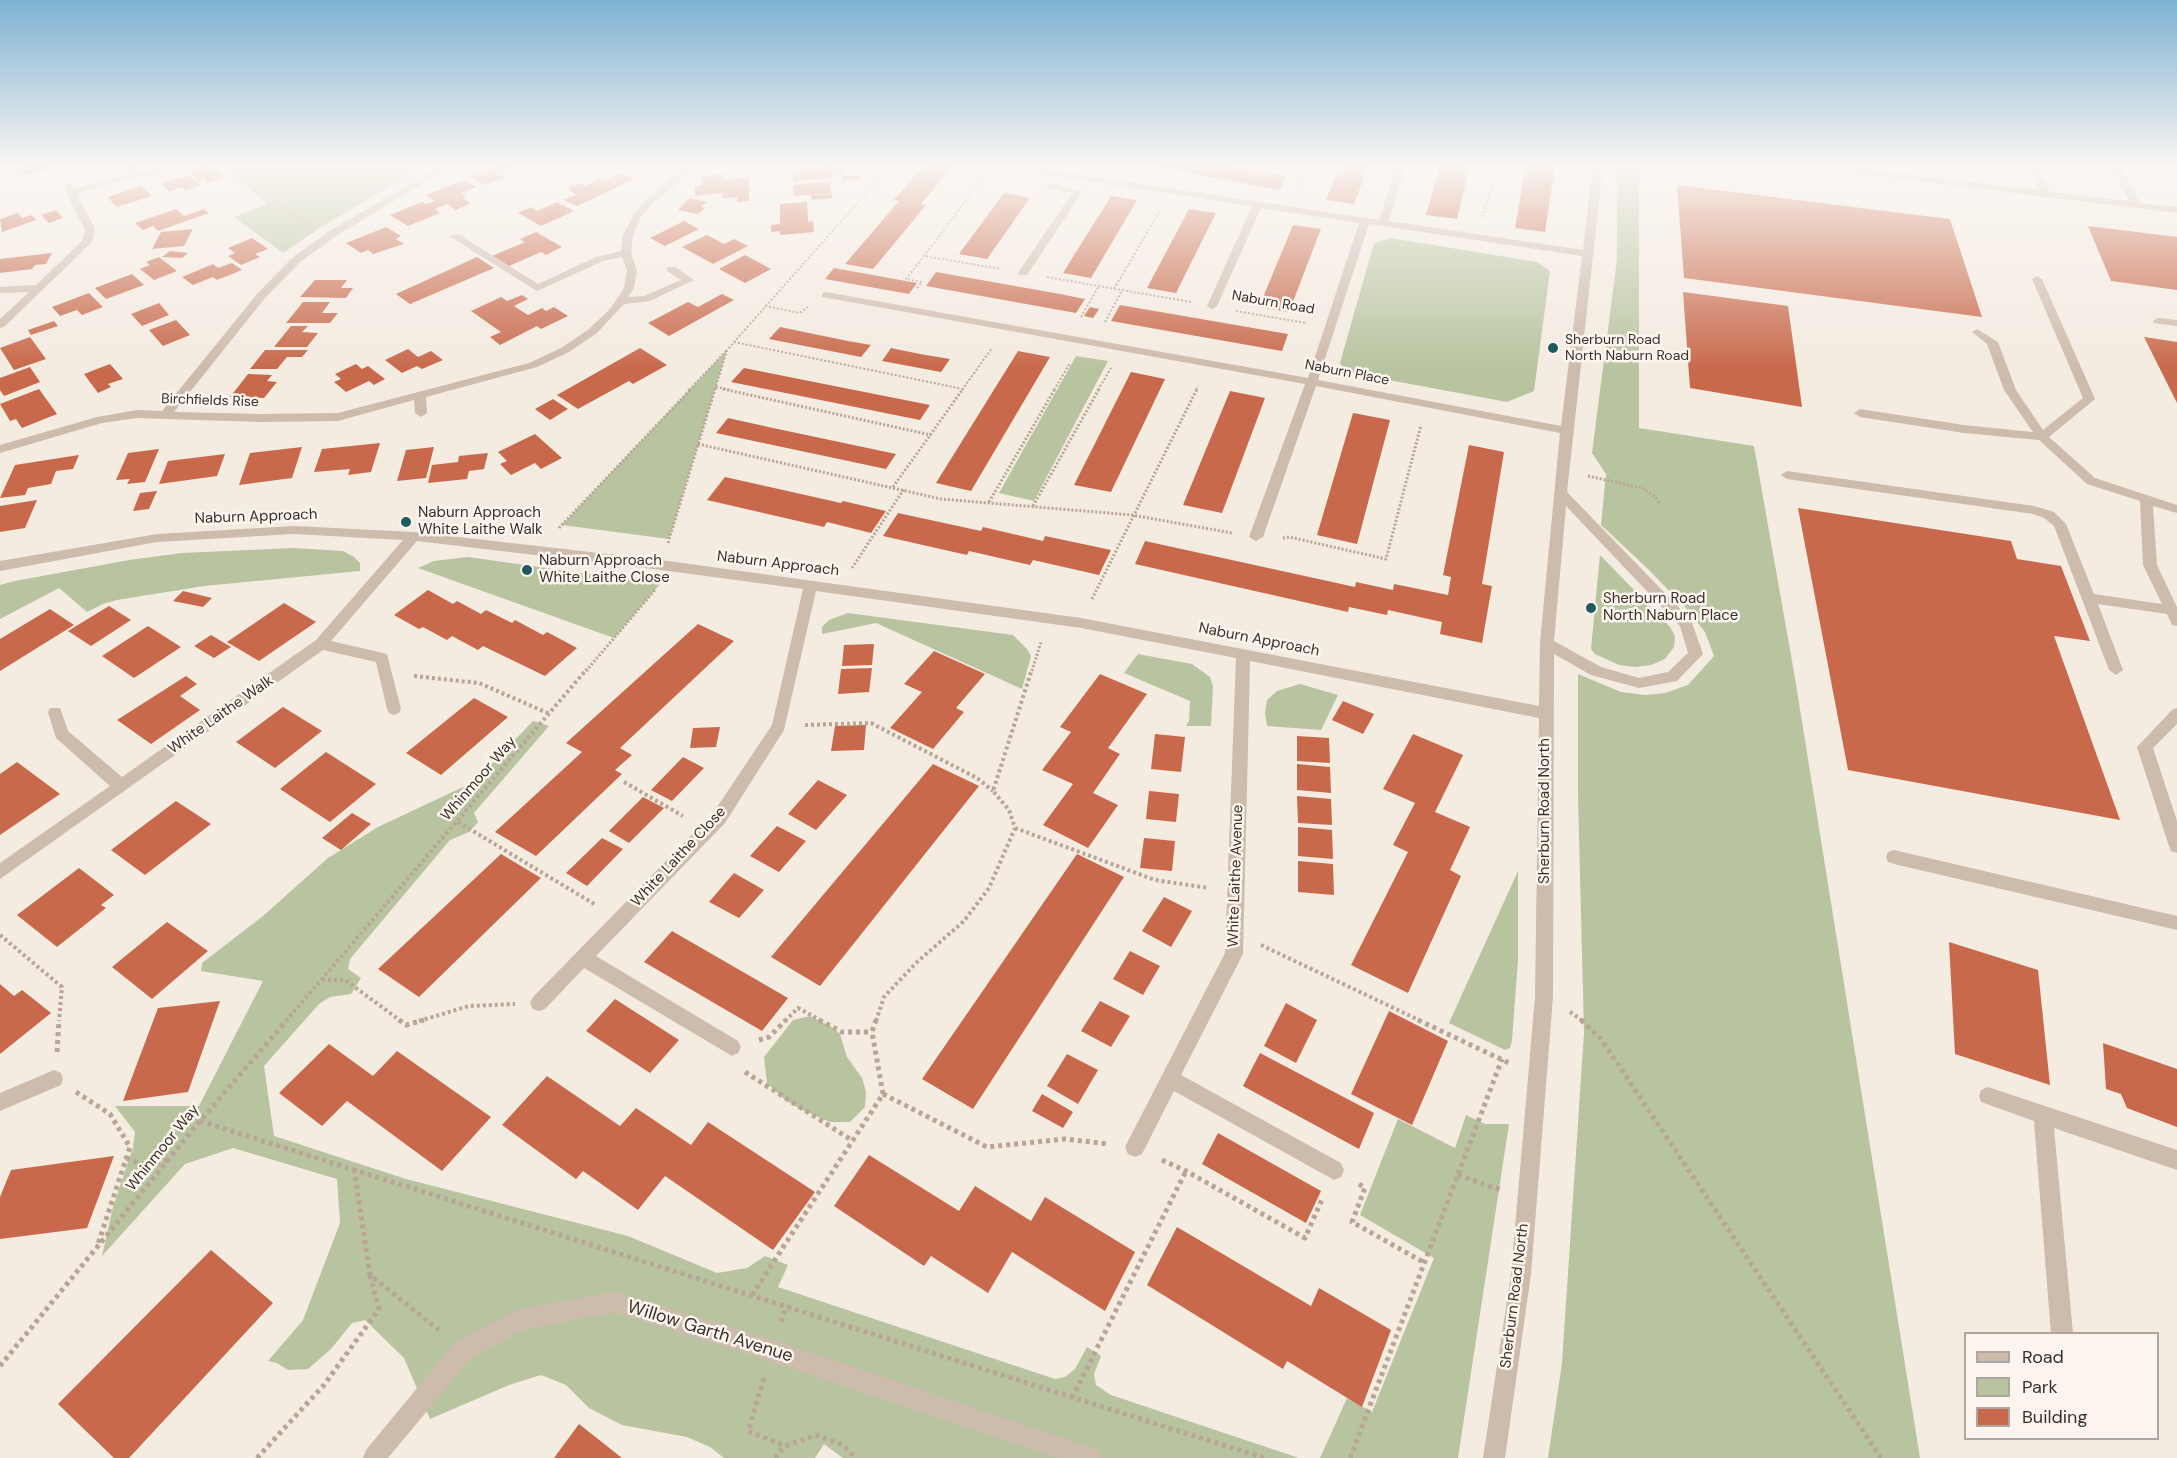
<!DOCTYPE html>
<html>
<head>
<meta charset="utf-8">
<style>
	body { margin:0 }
	#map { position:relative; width:2177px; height:1458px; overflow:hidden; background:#f4ebe1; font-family:"DM Sans",sans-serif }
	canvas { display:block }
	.legend { position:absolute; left:1964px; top:1332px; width:195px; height:108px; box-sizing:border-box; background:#fbf5ee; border:2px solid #aea6a0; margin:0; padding:8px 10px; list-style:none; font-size:18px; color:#3b302b }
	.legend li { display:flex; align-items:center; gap:12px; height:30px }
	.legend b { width:30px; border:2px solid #aea6a0 }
</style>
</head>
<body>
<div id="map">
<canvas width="2177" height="1458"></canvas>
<ul class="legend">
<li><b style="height:8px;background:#cdbbac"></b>Road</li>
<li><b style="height:16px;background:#b8c4a0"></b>Park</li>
<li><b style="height:16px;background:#c8694b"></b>Building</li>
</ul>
</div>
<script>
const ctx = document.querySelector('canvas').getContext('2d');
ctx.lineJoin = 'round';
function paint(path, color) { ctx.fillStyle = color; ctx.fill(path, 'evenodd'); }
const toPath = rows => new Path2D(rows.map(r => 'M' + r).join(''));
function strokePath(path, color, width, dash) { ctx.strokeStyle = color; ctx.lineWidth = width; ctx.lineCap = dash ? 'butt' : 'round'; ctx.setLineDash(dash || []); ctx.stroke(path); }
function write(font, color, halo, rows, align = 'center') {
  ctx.font = font + ' "DM Sans",sans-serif'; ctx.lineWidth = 5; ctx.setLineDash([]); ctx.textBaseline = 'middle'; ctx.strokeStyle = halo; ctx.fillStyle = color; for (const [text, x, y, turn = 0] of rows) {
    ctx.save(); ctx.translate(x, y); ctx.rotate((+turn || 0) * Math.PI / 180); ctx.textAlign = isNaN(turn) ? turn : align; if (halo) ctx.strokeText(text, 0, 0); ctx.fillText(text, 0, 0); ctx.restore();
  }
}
paint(toPath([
	[222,165,423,165,424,166,318,229,283,253,234,217,267,204],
	[1617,165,1639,165,1639,428,1754,446,1795,678,1920,1458,1548,1458,1562,1363,1584,1033,1578,796,1578,674,1621,692,1645,695,1665,693,1688,685,1714,656,1705,632,1685,607,1647,568,1601,525,1606,474,1592,453,1617,259],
	[1390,238,1537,262,1550,271,1534,391,1507,402,1346,372,1340,363,1374,243],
	[727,350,669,539,562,525],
	[1076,356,1108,361,1034,501,999,493],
	[294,548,343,551,354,557,360,563,360,571,204,586,117,600,103,604,87,612,59,588,0,619,0,585,15,581,129,560,182,553],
	[1600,555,1670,627,1675,636,1674,647,1665,659,1651,665,1635,667,1619,665,1595,654,1591,649],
	[468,557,660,584,614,638,418,568,434,561],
	[848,613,1013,635,1027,649,1031,656,1022,689,876,623,822,634,822,627,829,620],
	[1138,654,1192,664,1210,677,1213,686,1211,726,1186,726,1189,721,1190,701,1124,673],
	[1300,684,1338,695,1321,730,1267,726,1265,713,1267,700,1277,691],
	[533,721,549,726,474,813,478,822,469,832,450,840,350,959,348,969,361,978,351,994,330,997,319,1004,264,1066,274,1136,406,1179,628,1236,717,1273,747,1268,765,1256,788,1265,778,1287,1055,1379,1065,1377,1075,1369,1087,1347,1101,1356,1094,1374,1096,1385,1111,1395,1299,1458,843,1458,824,1444,815,1458,724,1458,710,1447,687,1437,622,1425,589,1408,566,1385,541,1375,509,1385,430,1419,404,1358,365,1320,352,1323,331,1349,308,1369,288,1370,277,1363,268,1361,303,1320,340,1223,337,1179,233,1148,185,1164,102,1256,113,1207,133,1148,135,1132,115,1106,199,1106,263,981,201,971,202,963,263,916,328,858,378,827,463,787,486,770],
	[1518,871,1518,960,1512,1040,1510,1048,1505,1050,1449,1023],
	[810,1016,830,1026,840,1034,847,1057,862,1078,866,1092,865,1107,850,1122,830,1122,800,1109,784,1099,767,1083,764,1057,793,1020],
	[1466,1115,1485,1124,1509,1124,1458,1458,1320,1458,1347,1398,1372,1412,1434,1258,1360,1215,1398,1119,1455,1148]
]), '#b8c4a0');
paint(toPath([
	[22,165,51,165,47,171,16,175],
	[121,165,150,165,129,172],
	[206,165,211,165,225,177,207,183,203,179,200,181,188,171],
	[495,165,508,165,514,168,500,174,506,177,485,185,469,176],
	[924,165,954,165,921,204,926,205,918,215,873,269,845,264,899,201,894,200],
	[1145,165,1227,165,1286,176,1280,190],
	[1340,165,1369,165,1354,204,1326,200],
	[1440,165,1470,165,1457,219,1426,215],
	[1526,165,1555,165,1545,232,1515,228],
	[833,166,834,168,844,168,845,174,834,175,834,178,793,181,793,169],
	[622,173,634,179,577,206,564,200,576,195,568,188,580,183,585,186,599,179,603,181],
	[724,174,724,180,749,178,749,201,737,202,737,197,723,198,723,193,695,196,695,186,702,186,703,176],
	[189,175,201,185,186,191,182,187,170,192,161,184],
	[861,175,861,180,843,181,842,176],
	[464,180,476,187,461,193,466,196,462,198,471,203,456,210,447,204,435,209,440,213,408,226,390,215,422,202,426,204,435,201,426,195],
	[830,182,831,193,794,196,793,185],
	[1677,185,1950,219,1982,317,1684,278],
	[141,186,152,196,117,207,107,197],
	[1004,193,1030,198,987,259,959,254],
	[832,194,832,198,812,200,811,195],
	[1111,196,1137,200,1091,278,1063,273],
	[690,198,707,202,701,207,705,208,698,214,678,210],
	[557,202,574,211,541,226,518,213,531,207,537,211],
	[807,202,808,222,813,221,814,232,780,235,780,231,771,232,771,225,780,224,780,204],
	[176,209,184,216,204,209,209,213,158,231,153,226,143,230,135,223],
	[1189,209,1216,213,1176,293,1147,288],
	[56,210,63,218,49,223,41,215],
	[18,213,22,218,32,215,36,220,2,232,0,219],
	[684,221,699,229,665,246,650,238],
	[1293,225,1321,229,1289,312,1259,307],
	[2088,226,2177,237,2177,290,2111,281],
	[386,227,401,236,396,239,404,244,373,254,368,250,361,253,346,243],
	[193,229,184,246,152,249,161,232],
	[536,232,562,247,546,255,541,252,509,266,492,256,525,242,520,239],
	[707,235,724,244,734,239,748,246,713,264,682,247],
	[252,238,268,249,255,254,260,257,241,265,228,256,235,253,228,248],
	[170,251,188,253,182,258,162,257],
	[52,253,46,264,35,265,32,269,0,273,0,259],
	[745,255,771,269,745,283,719,269],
	[159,257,177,271,154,280,140,269,150,265,146,262],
	[477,257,494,268,410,304,396,294],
	[232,263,242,270,217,280,213,277,193,285,182,277,213,264,218,268],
	[834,268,917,283,909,294,825,279],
	[936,272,1060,294,1085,299,1076,313,926,286],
	[132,274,144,285,106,299,95,288],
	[315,280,347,280,341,288,353,288,346,298,300,297],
	[1683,292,1788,306,1802,407,1690,388],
	[89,293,103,307,82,315,77,310,60,316,52,307],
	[722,294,734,300,669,336,648,323,688,302,698,307],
	[522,295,528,299,514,306,528,315,542,308,546,311,554,307,568,316,541,329,537,326,500,345,490,337,501,332,471,311,501,297,507,301],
	[303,302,330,302,322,313,338,313,330,323,286,323],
	[159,303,169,315,142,326,131,314],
	[1120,305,1259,329,1288,334,1282,351,1111,321],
	[1090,307,1099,309,1093,318,1084,316],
	[176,320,190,335,163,346,149,330],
	[54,321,58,326,31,335,28,330],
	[291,326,308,326,302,332,318,333,307,347,274,347],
	[780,327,848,341,871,345,861,357,769,339],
	[30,337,46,359,14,370,0,348],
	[2144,337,2177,342,2177,403],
	[640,348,667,365,633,384,629,381,578,409,557,395],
	[891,348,920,354,950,359,941,372,882,361],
	[408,349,418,357,431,351,443,360,422,369,417,366,402,373,385,360],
	[265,350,308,350,302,357,287,357,277,369,250,369],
	[1018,351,1050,357,971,491,936,483],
	[110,364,123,379,108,384,111,387,98,393,84,374],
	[356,364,362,369,368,366,385,379,374,385,369,381,346,392,334,382,341,379,335,374],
	[30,367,40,382,4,396,0,390,0,378],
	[744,368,799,379,930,405,920,420,731,382],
	[1131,372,1165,379,1111,492,1074,485],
	[248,374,272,375,267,381,277,382,264,398,230,397],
	[39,389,57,414,22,428,16,419,10,421,0,404],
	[1230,391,1265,398,1222,513,1183,505],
	[553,399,568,409,550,420,535,409],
	[1353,413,1390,420,1357,544,1317,535],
	[728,418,773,428,896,454,886,469,716,433],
	[535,434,562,458,541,469,535,463,511,475,500,464,507,461,498,452],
	[380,443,371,472,348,475,350,469,314,472,322,449],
	[1469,445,1504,452,1482,584,1492,586,1482,643,1440,634,1442,622,1388,610,1387,615,1349,607,1348,612,1135,564,1145,541,1355,587,1356,582,1393,590,1394,584,1448,595,1451,577,1443,575],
	[302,447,292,478,239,485,250,453],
	[434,447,426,478,397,481,406,450],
	[159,449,145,482,127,484,130,479,116,480,128,453],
	[488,453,484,469,469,471,467,479,428,483,432,465,458,462,459,456],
	[225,454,217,476,159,484,168,461],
	[79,455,73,469,56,471,51,484,28,488,25,495,0,498,15,465],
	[725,477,841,503,843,501,886,511,871,533,827,522,824,527,707,500],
	[157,491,149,509,133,511,140,493],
	[37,500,25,528,0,532,0,506],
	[1798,508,2011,541,2017,559,2061,566,2090,641,2054,636,2120,820,1848,770],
	[898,513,981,531,983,527,1043,541,1045,536,1111,550,1099,575,1033,560,1030,565,969,551,967,555,883,536],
	[428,590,453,604,457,601,481,614,486,610,512,623,515,620,543,635,547,632,577,648,545,676,483,646,478,650,452,636,447,640,423,627,419,629,394,615],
	[183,591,212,598,203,607,173,601],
	[284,603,316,622,259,661,227,642],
	[109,606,131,620,91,646,68,631],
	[50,609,74,625,0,671,0,639],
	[698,624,734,641,620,748,632,755,615,770,622,774,536,856,495,832,582,752,566,743],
	[148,626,181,647,134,678,102,656],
	[211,635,231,647,214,658,194,646],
	[874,644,872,665,842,666,844,645],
	[934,651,985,674,956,708,964,712,933,749,890,728,922,692,904,684],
	[872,668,869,692,838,694,841,669],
	[1100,674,1147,694,1108,748,1120,754,1093,793,1118,805,1088,848,1043,825,1073,784,1042,770,1071,732,1060,727],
	[186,676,197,684,180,696,200,710,151,744,117,720],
	[474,698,508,717,441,775,406,753],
	[1343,701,1374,714,1363,734,1332,720],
	[283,707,322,731,275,768,236,742],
	[866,725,864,750,831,751,835,726],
	[720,727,716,747,690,748,693,728],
	[1155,734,1185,737,1181,772,1151,769],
	[1413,734,1463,755,1435,812,1470,827,1450,870,1461,876,1408,993,1351,965,1408,852,1393,845,1415,803,1383,789],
	[1297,736,1329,738,1330,763,1297,761],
	[326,752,376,784,330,822,280,789],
	[683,757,704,768,672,801,651,790],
	[17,762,60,794,0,835,0,774],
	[933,764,979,786,820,986,771,957],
	[1297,764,1330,767,1331,793,1297,790],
	[818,780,847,795,816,830,788,814],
	[1149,791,1179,794,1176,822,1146,819],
	[1297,796,1331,799,1332,825,1298,823],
	[643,797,664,808,629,843,609,831],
	[176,801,211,824,145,875,111,850],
	[352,813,371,824,341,850,322,838],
	[777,826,806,841,779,872,750,856],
	[1298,827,1332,830,1333,859,1298,856],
	[602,838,623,849,587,886,566,873],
	[1144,838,1175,841,1172,871,1140,868],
	[501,854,541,878,419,997,378,969],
	[1077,854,1124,877,973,1109,922,1079],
	[1298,861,1333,864,1334,895,1298,892],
	[79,868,114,895,101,905,106,908,57,947,17,915],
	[734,873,764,890,739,918,709,902],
	[1164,897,1192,911,1171,947,1142,931],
	[167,922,208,951,152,999,112,967],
	[672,931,788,998,762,1031,644,962],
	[1949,942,2038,970,2050,1085,1955,1054],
	[1130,951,1160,966,1143,995,1113,979],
	[0,984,14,996,22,990,51,1013,0,1054],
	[615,999,679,1040,650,1073,586,1031],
	[220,1001,188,1092,123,1101,158,1008],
	[1100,1001,1130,1016,1111,1047,1081,1031],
	[1286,1003,1317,1020,1296,1063,1264,1046],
	[1389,1011,1448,1041,1412,1125,1351,1094],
	[2103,1043,2177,1069,2177,1127,2127,1108,2121,1094,2106,1089],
	[329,1044,373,1076,397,1051,491,1117,442,1171,347,1101,322,1126,279,1093],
	[1260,1053,1374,1113,1359,1149,1243,1086],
	[1067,1054,1098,1070,1078,1104,1047,1086],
	[547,1076,620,1126,636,1108,691,1145,708,1122,815,1192,773,1250,665,1176,638,1210,583,1171,576,1179,502,1125],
	[1042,1094,1073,1112,1063,1128,1032,1111],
	[1218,1133,1321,1191,1306,1223,1202,1164],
	[869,1155,959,1211,975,1186,1031,1221,1045,1197,1135,1252,1105,1311,1012,1252,988,1293,931,1256,924,1266,834,1206],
	[114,1156,87,1228,0,1239,0,1197,11,1170],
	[1177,1227,1311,1306,1319,1288,1391,1330,1362,1407,1287,1361,1283,1369,1147,1285],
	[211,1250,273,1303,129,1458,114,1458,58,1404],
	[579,1424,622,1458,554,1458]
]), '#c8694b');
strokePath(toPath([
	[230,165,295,217,309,222],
	[1289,165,1307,168],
	[1710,165,1789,174],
	[983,178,924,256,1001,269],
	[1298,189,1308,165],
	[1482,217,1498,165],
	[1047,277,1191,302],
	[917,288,922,282,906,279,924,256],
	[1114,289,1159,212],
	[765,306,800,313,808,307],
	[1236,311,1306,323],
	[1081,317,1099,286],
	[1105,322,1122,290],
	[734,342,963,389],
	[716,387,730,390],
	[689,390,727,350],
	[715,390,727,350,891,165],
	[962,390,992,348],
	[1054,390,1070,363],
	[1098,390,1111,368],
	[1196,390,1198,386]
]), '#b9a596', 2, [2, 2]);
strokePath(toPath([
	[723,389,931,435],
	[698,444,941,499,1132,515,1232,533],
	[1588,476,1642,488,1654,496,1660,504],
	[893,487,963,389],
	[989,502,1055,389],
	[1033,506,1099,389],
	[559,528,691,389],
	[1283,538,1289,537,1386,559,1421,425],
	[668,543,715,389],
	[852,568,904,489],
	[1092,599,1197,389],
	[586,671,655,590],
	[1032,671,1041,642]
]), '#b9a596', 3, [2, 2]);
strokePath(toPath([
	[414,676,479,683,550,714],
	[805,725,871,723,977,778,993,791],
	[624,782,683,816],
	[458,822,596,905],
	[1015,828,1155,880,1209,888],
	[0,935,62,987,59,1021],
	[1261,945,1421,1021],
	[322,980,345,980,401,1021],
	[1570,1012,1583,1021],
	[286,1021,587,669],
	[419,1021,469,1006,515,1004],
	[785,1021,798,1008,822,1021],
	[876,1021,884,997,916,963,964,921,989,888,1015,828,1009,810,993,791,1032,669]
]), '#b9a596', 4, [3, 3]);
strokePath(toPath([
	[399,1020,406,1025,424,1020],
	[819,1020,842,1032,872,1032],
	[1418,1020,1509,1063],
	[1581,1020,1601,1039,1881,1458],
	[759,1040,769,1037,786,1020],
	[57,1052,59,1020],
	[745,1072,853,1141],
	[76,1092,110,1114,130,1147,98,1244],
	[883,1094,987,1147,1065,1139,1109,1144],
	[200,1121,1264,1458],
	[126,1158,146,1166,168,1160],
	[1162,1160,1186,1171,1305,1238,1323,1197],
	[354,1169,370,1275,439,1330],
	[1458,1175,1501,1190],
	[1359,1184,1365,1188,1352,1222,1425,1263],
	[752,1295,883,1094,872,1032,876,1020],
	[781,1322,786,1306],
	[0,1366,200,1121,287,1020],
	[764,1378,748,1431,785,1446],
	[1072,1398,1186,1171],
	[257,1458,324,1385,379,1309,370,1275],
	[775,1458,785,1446,816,1435,843,1445,855,1458],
	[1350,1458,1502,1059]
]), '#b9a596', 5, [4, 4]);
paint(toPath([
	[443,165,454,165,339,234,300,262,265,298,174,412,261,414,338,413,529,363,561,348,589,329,611,308,624,288,627,270,622,257,603,261,537,291,449,236,458,234,538,284,596,257,621,251,623,235,634,214,649,197,671,180,682,165,691,165,677,184,655,201,641,217,633,235,631,253,637,270,634,288,628,297,644,296,681,280,667,271,667,267,675,267,694,280,650,301,624,304,597,333,569,352,537,367,426,397,427,413,421,417,415,413,414,400,338,421,261,422,137,418,102,423,0,453,0,445,97,417,137,410,162,411,257,294,292,258,331,230,443,165],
	[995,165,1017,165,1379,220,1397,165,1406,165,1389,221,1583,250,1593,165,1603,165,1567,492,1691,620,1703,654,1677,681,1639,688,1591,675,1554,654,1553,997,1531,1274,1505,1458,1483,1458,1511,1274,1535,997,1539,718,1250,661,1243,954,1181,1075,1341,1163,1344,1170,1341,1177,1334,1180,1174,1091,1142,1154,1135,1157,1128,1154,1125,1147,1225,953,1236,658,1081,628,816,591,784,730,725,823,596,956,738,1041,741,1047,738,1053,732,1056,584,968,545,1009,539,1011,533,1009,530,1003,533,997,713,813,772,725,803,589,661,570,417,541,331,641,387,654,401,709,399,713,394,715,389,713,387,709,376,662,323,650,0,879,0,863,110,786,56,738,48,712,50,708,60,708,68,731,122,777,316,640,403,540,294,534,157,542,0,571,0,561,157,534,294,526,414,532,661,560,1081,618,1539,706,1540,643,1560,433,1316,386,1263,537,1256,541,1249,537,1305,384,822,297,822,293,826,292,1308,378,1359,223,1261,208,1217,306,1212,309,1207,306,1252,206,1000,168,995,165],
	[1369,224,1582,256,1561,426,1318,380,1369,224],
	[1566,506,1680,626,1688,653,1668,672,1639,678,1601,667,1554,641,1566,506],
	[1804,165,1830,165,2040,190,2024,165,2033,165,2050,192,2129,201,2111,165,2120,165,2140,203,2177,207,2177,213,1809,168,1804,165],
	[167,167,172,170,170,172,112,183,77,194,95,229,92,242,4,327,0,328,0,319,29,292,0,293,0,287,36,285,82,241,85,229,66,193,65,184,71,184,74,189,110,178,167,167],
	[1050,183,1083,191,1027,275,1019,275,1018,273,1072,193,1047,188,1047,184,1050,183],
	[2037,276,2042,279,2095,399,2049,437,2095,478,2177,505,2177,513,2153,506,2157,565,2177,607,2177,626,2172,625,2167,614,2098,604,2123,670,2116,675,2109,670,2054,526,2044,518,2033,514,1787,479,1781,475,1787,471,2034,506,2054,512,2066,524,2094,594,2162,604,2143,565,2140,501,2087,484,2039,440,1964,433,1860,417,1854,413,1860,409,1964,425,2033,432,2004,390,1987,344,1972,332,1977,329,1998,342,2016,390,2043,430,2083,398,2032,279,2037,276],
	[2158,318,2177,320,2177,326,2154,323,2153,321,2158,318],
	[2177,708,2177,724,2153,748,2177,821,2177,853,2171,851,2169,846,2137,747,2172,710,2177,708],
	[1894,850,2177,916,2177,930,1894,864,1888,862,1886,857,1888,852,1894,850],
	[54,1070,61,1073,63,1079,61,1085,0,1111,0,1093,54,1070],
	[1988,1087,2177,1150,2177,1170,2054,1128,2073,1334,2051,1334,2034,1121,1981,1102,1979,1096,1981,1090,1988,1087],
	[614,1292,773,1340,1091,1447,1099,1450,1102,1458,1058,1458,773,1362,614,1312,523,1330,471,1358,388,1458,363,1458,366,1450,455,1342,520,1309,614,1292]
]), '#cdbbac');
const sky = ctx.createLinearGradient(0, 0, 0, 369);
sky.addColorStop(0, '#7eb2d2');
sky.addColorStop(0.45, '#faf6f2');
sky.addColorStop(1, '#faf6f200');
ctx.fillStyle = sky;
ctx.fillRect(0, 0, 2177, 369);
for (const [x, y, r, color] of [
	[1553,348,6,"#1f5a5e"],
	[406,522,6,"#1f5a5e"],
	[527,570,6,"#1f5a5e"],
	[1591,608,6,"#1f5a5e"]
]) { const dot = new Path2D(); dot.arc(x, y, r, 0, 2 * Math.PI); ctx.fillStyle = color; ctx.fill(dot); strokePath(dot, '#fbf5ee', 2); }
write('14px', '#3b302b', '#fbf5ee', [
	["Naburn Road",1273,303,10],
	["Naburn Place",1347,373,11],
	["Birchfields Rise",210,401,2]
]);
write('14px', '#3b302b', '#fbf5ee', [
	["Sherburn Road",1565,340],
	["North Naburn Road",1565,356]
], 'left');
write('15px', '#3b302b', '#fbf5ee', [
	["Naburn Approach",418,513],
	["White Laithe Walk",418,530],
	["Naburn Approach",539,561],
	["White Laithe Close",539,578],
	["Sherburn Road",1603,599],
	["North Naburn Place",1603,616]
], 'left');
write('15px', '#3b302b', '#fbf5ee', [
	["Naburn Approach",256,517,-2],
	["Naburn Approach",778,564,7],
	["Naburn Approach",1259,640,11],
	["White Laithe Walk",221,715,-35],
	["Whinmoor Way",479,779,-49],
	["Sherburn Road North",1545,811,-90],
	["White Laithe Close",679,857,-47],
	["White Laithe Avenue",1236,876,-88],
	["Whinmoor Way",163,1148,-51],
	["Sherburn Road North",1515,1296,-83]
]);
write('18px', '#3b302b', '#fbf5ee', [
	["Willow Garth Avenue",710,1332,17]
]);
</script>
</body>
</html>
